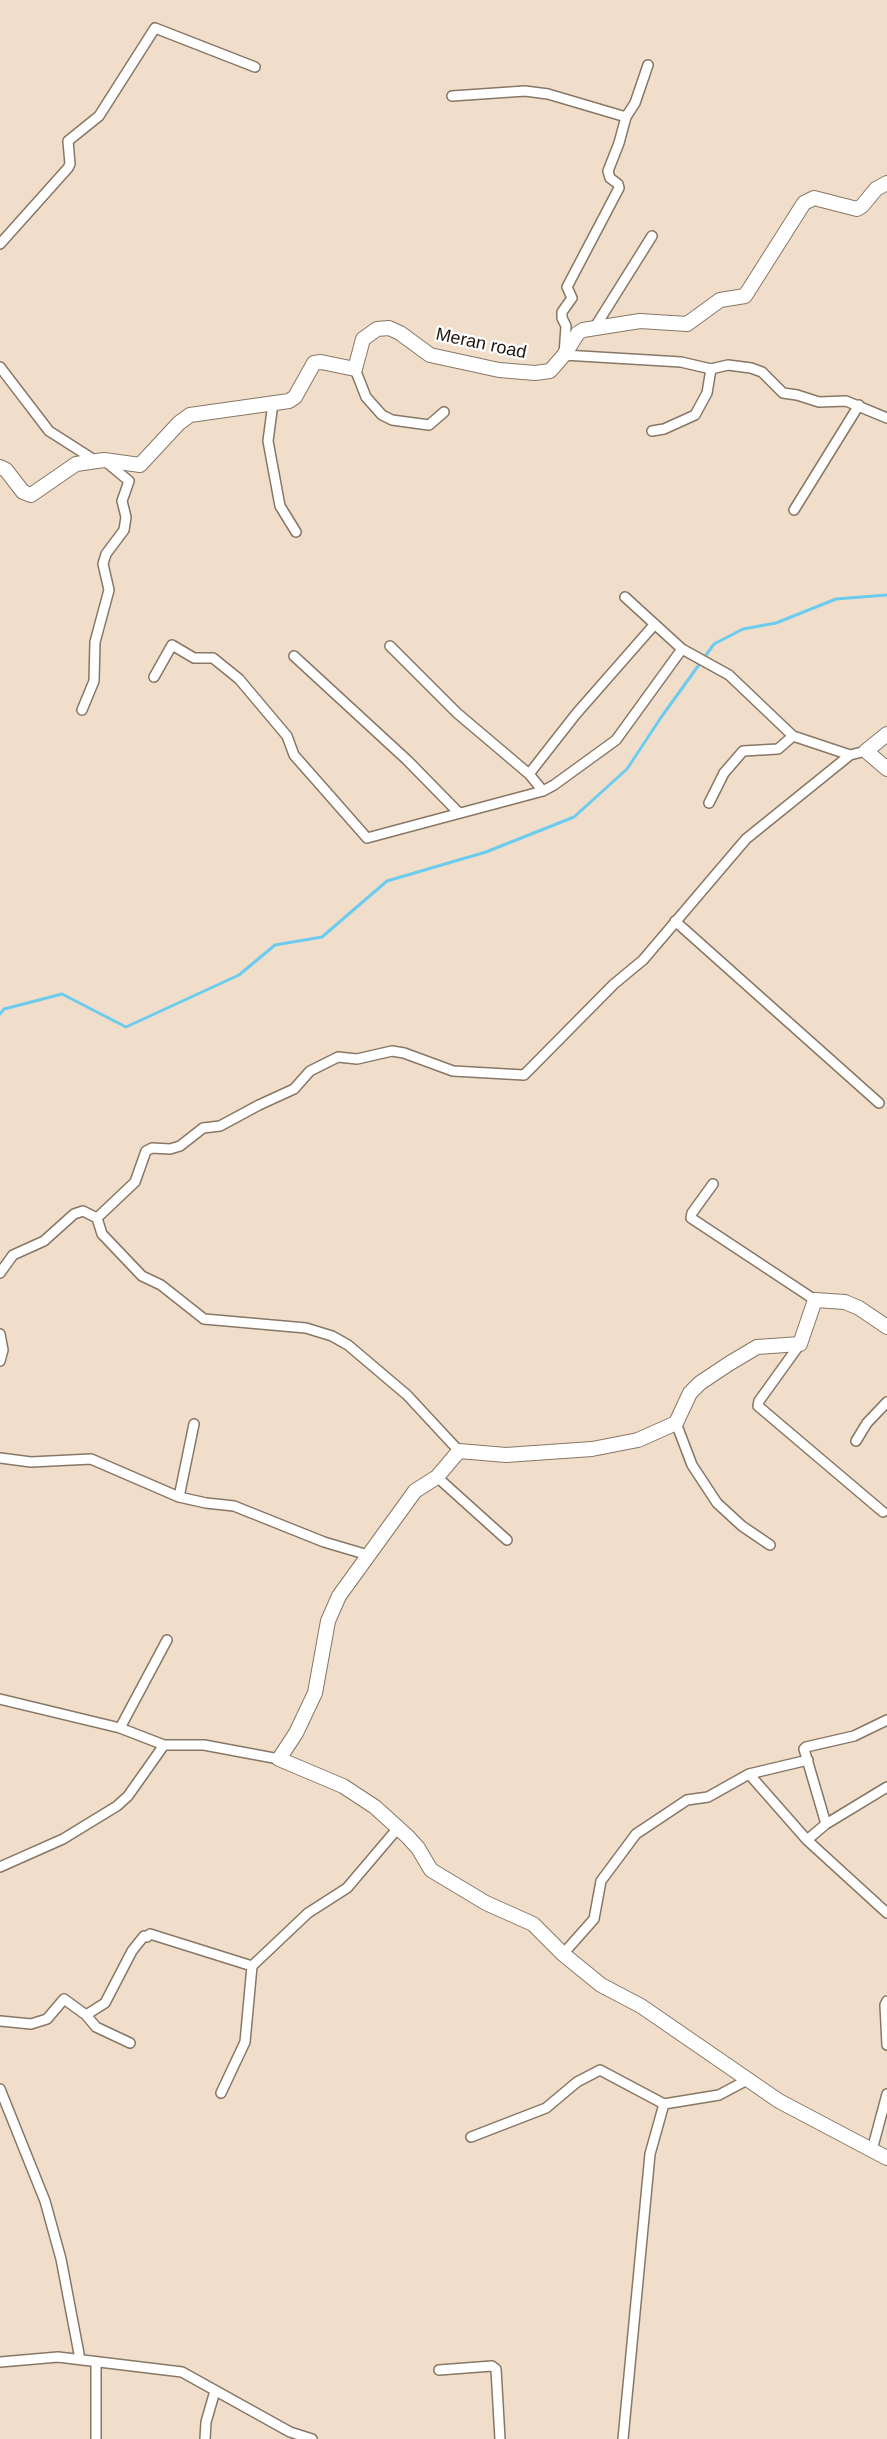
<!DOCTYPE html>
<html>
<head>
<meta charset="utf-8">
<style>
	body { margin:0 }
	canvas { display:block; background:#f1deca }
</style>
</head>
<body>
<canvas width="887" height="2439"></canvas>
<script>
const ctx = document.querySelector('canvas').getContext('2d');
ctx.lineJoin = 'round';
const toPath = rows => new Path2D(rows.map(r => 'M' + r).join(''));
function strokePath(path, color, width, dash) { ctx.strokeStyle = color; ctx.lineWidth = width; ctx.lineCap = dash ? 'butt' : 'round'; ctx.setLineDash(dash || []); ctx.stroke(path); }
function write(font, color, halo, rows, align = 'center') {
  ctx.font = font + ' Arial,sans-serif'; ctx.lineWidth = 4.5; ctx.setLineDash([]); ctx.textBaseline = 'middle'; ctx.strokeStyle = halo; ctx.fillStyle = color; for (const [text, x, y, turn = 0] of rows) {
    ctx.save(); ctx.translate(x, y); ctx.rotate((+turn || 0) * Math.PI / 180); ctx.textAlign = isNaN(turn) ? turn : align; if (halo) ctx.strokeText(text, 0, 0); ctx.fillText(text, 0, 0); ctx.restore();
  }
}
strokePath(toPath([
	[0,1014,4,1009,62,994,126,1027,239,975,275,945,322,937,387,881,486,852,574,817,627,769,662,716,714,644,743,629,776,623,836,599,887,595]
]), '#6cccef', 3);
const street = toPath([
	[648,65,635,103,626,117,619,143,608,171,610,178,618,184,619,188,567,287,572,298,562,312,562,318,566,326,564,355,681,362,711,369,728,365,751,368,762,372,783,393,797,395,819,402,846,401,887,418],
	[452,96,525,91,548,94,626,117],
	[0,244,68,168,70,164,68,141,99,116,155,28,255,67],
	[595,327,652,236],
	[0,367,49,431,96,461],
	[355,369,366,397,382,415,392,420,429,425,444,412],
	[273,403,268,441,280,506,296,532],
	[652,431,664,429,695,415,707,393,711,369],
	[794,510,859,405],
	[625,597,682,649,729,675,793,736,850,755],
	[390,646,457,713,529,774,543,791],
	[294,656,407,760,459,813],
	[154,677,172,645,194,658,213,658,239,679,287,736,294,755,367,838,543,791,554,785,616,740,682,649],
	[82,710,94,681,95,642,109,590,103,564,106,554,124,530,126,517,122,501,129,481,105,461],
	[529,774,576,714,654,625],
	[709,803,724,773,743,751,778,749,793,736],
	[675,921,879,1103],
	[713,1184,692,1213,691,1218,815,1300],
	[97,1218,102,1234,142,1276,161,1285,204,1319,306,1328,332,1336,348,1345,407,1395,459,1451],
	[0,1273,13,1255,44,1241,74,1214,83,1211,97,1218,135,1182,146,1151,152,1148,170,1149,180,1146,203,1128,220,1126,259,1105,294,1089,310,1071,338,1057,357,1059,392,1051,404,1053,453,1071,524,1075,614,984,643,960,746,839,850,755,866,751],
	[0,1334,3,1350,0,1361],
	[800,1344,759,1401,758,1406,883,1512],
	[676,1423,692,1465,717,1503,742,1526,770,1545],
	[856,1441,867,1423,887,1402],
	[0,1458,31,1462,91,1459,179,1497,206,1503,234,1506,324,1542,368,1555],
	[437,1477,507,1540],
	[179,1497,194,1424],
	[0,1699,120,1728,164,1745,204,1745,279,1759],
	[120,1728,167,1640],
	[749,1774,807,1840,826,1824,804,1749,806,1747,854,1736,887,1720],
	[826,1824,887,1787],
	[807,1840,887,1913],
	[0,1867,63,1839,117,1806,128,1796,164,1745],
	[563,1954,594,1919,601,1881,636,1834,687,1800,708,1797,749,1774,808,1760],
	[887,2001,885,2005,887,2045],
	[86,2015,105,2003,132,1951,144,1936,147,1937,150,1934,252,1966],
	[0,2021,31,2024,47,2019,64,1999,86,2015,96,2027,130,2043],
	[0,2089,45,2201,61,2259,80,2359],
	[221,2093,245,2042,252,1966,308,1913,347,1888,398,1828],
	[471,2137,546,2108,577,2082,600,2070,664,2104],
	[872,2150,887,2094],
	[0,2362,58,2357,182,2372,290,2432,312,2439],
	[439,2370,492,2366,496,2369,500,2439],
	[96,2439,96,2364],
	[205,2439,206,2422,215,2391],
	[623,2439,650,2154,664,2104,719,2095,749,2079]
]);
const secondary = toPath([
	[0,467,6,470,23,492,31,495,76,464,104,460,140,465,179,423,190,415,289,401,295,397,314,363,321,362,355,369,363,339,377,329,389,328,400,333,430,355,499,370,535,373,550,371,564,355,578,333,583,330,640,321,687,324,720,300,745,296,804,203,814,198,857,209,862,206,876,189,887,183],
	[887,734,866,751,887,769],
	[887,1327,859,1308,845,1302,815,1300,800,1344,757,1347,730,1363,700,1383,690,1393,676,1423,638,1440,592,1449,506,1455,459,1451,437,1477,415,1491,339,1596,328,1621,315,1693,296,1733,279,1759,343,1786,375,1807,408,1837,418,1848,431,1870,486,1903,533,1924,563,1954,601,1985,641,2006,779,2101,887,2158]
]);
strokePath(street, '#877765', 12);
strokePath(secondary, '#877765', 16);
strokePath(street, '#fff', 9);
strokePath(secondary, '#fff', 14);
write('18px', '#1d1710', '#fff', [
	["Meran road",481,344,12]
]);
</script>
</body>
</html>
